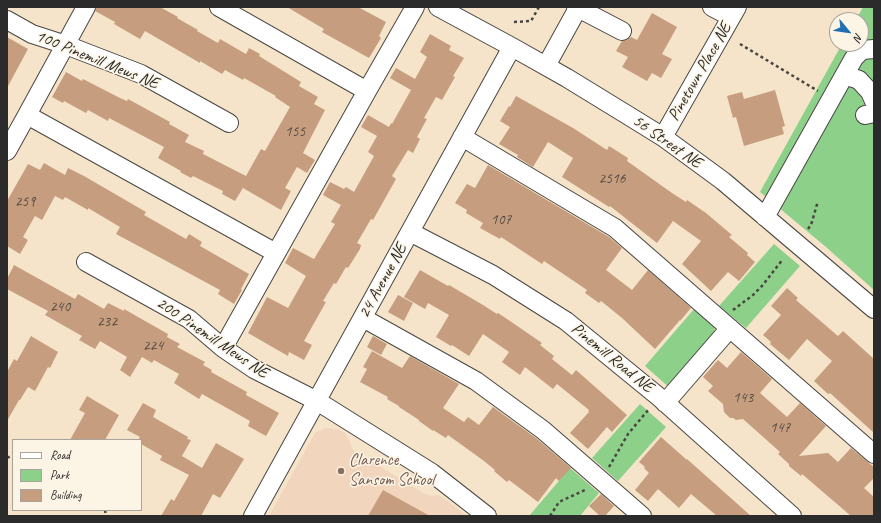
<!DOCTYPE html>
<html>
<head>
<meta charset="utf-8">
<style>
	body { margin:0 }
	#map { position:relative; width:881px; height:523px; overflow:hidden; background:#f5e4c9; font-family:Caveat,sans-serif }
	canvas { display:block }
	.frame { position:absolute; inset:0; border:8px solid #2b2b2b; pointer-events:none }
	.legend { position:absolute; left:12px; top:439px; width:130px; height:72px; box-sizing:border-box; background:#fcf5e5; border:1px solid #a8a49b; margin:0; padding:5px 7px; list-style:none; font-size:12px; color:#2b2b2b }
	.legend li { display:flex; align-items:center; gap:8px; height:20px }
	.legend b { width:20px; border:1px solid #a8a49b }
	.north { position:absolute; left:829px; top:12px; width:40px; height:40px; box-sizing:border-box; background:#fcf5e5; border:1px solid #a8a49b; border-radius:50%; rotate:119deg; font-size:11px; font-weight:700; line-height:16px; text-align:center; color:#2b2b2b }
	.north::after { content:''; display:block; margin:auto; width:14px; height:18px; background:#1f6fb2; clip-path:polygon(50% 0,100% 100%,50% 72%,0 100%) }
</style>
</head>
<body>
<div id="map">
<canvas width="881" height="523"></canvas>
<div class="frame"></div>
<ul class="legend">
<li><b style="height:5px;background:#fff"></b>Road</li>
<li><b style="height:11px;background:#8cd089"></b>Park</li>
<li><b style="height:11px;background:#c69e7f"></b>Building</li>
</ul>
<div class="north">N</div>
</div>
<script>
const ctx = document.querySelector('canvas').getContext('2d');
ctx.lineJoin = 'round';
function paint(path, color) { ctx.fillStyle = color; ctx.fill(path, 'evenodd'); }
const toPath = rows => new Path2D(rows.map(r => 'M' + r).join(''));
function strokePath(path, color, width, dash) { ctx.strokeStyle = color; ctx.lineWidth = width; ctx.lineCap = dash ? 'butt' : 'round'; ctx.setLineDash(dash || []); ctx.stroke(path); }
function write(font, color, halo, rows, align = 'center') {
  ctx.font = font + ' Caveat,sans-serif'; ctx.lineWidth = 3; ctx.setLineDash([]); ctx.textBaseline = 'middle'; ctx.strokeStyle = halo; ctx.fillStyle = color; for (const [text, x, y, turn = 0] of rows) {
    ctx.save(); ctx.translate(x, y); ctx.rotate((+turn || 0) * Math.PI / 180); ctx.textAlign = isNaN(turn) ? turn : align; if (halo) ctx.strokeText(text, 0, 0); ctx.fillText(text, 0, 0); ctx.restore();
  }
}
paint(toPath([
	[325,428,337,429,345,433,350,442,352,449,423,493,431,496,439,495,449,502,467,516,269,516,315,433]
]), '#f1d5bd');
paint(toPath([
	[863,7,874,7,874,290,826,247,760,192,842,44,861,44,861,20,856,20],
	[774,244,800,266,746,328,719,306],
	[695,308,714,325,716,339,672,390,645,366],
	[640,404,666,427,618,481,592,458],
	[570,468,599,493,580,516,529,516]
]), '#8cd089');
paint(toPath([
	[96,7,160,7,178,17,177,18,198,30,197,31,218,43,220,39,246,54,249,48,260,54,259,56,301,82,299,86,318,97,314,104,325,110,303,153,315,160,307,173,297,167,285,188,291,191,281,210,243,188,235,201,222,194,223,191,193,176,191,178,180,172,181,171,158,158,164,147,109,118,108,121,88,110,86,113,64,101,63,103,52,97,66,72,82,81,83,79,120,98,127,101,128,99,170,122,169,124,189,135,185,142,204,151,203,154,246,176,261,149,265,151,290,107,275,97,276,96,244,78,243,80,225,70,222,74,200,61,200,63,145,31,140,39,114,24,115,22,95,11],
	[287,7,358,7,386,22,379,36,381,38,369,58,322,32,324,29],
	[652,13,677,27,662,54,672,59,661,78,652,73,647,81,622,67,628,57,616,51,622,41,627,40,631,37,637,40],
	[430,34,451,46,449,50,464,58,453,76,455,77,442,100,436,97,424,118,427,119,417,137,420,139,413,153,408,150,392,176,396,179,373,220,371,219,357,243,361,245,360,249,348,268,346,267,336,284,334,283,323,301,326,302,304,341,312,345,304,360,289,352,288,356,248,333,267,297,288,308,306,276,285,263,293,248,314,259,335,224,331,222,341,205,323,195,330,182,344,189,346,187,354,192,374,156,368,152,377,136,361,127,368,115,389,127,391,123,392,124,411,90,390,78,396,68,415,79,427,57,420,52],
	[7,37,28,49,7,88],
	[775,90,785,126,782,127,784,134,744,146,736,117,733,118,727,96,742,92,744,99],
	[516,96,573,128,607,150,609,146,628,158,627,161,672,193,686,202,687,200,706,213,732,235,729,237,748,253,747,255,755,262,739,281,728,272,711,291,682,264,701,241,673,221,657,243,610,206,609,207,562,177,573,158,548,142,533,167,517,157,518,155,499,144,510,127,500,121,509,106,510,107],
	[44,163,65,175,68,168,84,176,146,212,144,215,186,239,189,234,202,242,200,246,249,274,241,289,242,290,234,304,218,294,220,290,144,249,116,234,120,227,88,208,88,210,65,197,63,200,55,196,42,220,35,216,23,237,28,240,20,254,7,246,7,201,28,164,40,170],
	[488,165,609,237,622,248,606,270,632,290,648,270,691,308,680,321,680,320,655,349,622,318,601,301,599,303,585,293,587,290,544,261,542,264,501,237,500,239,480,228,483,223,466,213,467,210,455,203,467,184,475,188],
	[14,265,75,299,78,294,104,309,108,303,124,311,124,309,168,334,167,337,180,344,177,347,205,362,203,365,212,370,211,372,247,392,246,395,279,413,266,436,248,426,250,421,202,394,199,399,174,383,179,374,154,360,152,363,142,357,130,377,120,370,127,357,100,341,95,349,79,340,82,336,45,315,48,311,7,289,7,279],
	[420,270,448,286,449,285,483,305,497,314,498,313,510,321,542,343,540,345,554,356,552,359,572,375,576,370,627,415,612,432,607,427,588,449,570,433,589,412,588,411,589,410,557,384,553,389,525,367,520,375,502,362,509,352,483,334,469,356,452,345,451,346,436,337,449,315,428,303,425,309,404,297],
	[787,288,798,298,796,300,838,336,843,331,874,359,874,433,830,393,828,394,814,381,832,361,807,339,789,360,770,344,771,342,763,335,781,315,771,306],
	[398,295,413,303,404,321,388,312],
	[31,336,58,352,50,368,48,367,35,391,28,387,20,400,19,400,7,421,7,372,14,359,17,361],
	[373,336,387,344,381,355,367,347],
	[372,351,402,368,410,356,459,384,443,408,464,422,468,417,479,425,493,407,536,438,571,468,559,481,556,478,538,502,509,480,507,482,494,471,495,470,484,461,448,435,446,438,433,430,433,431,419,421,419,420,399,407,399,406,387,399,388,397,360,382,367,369,363,367],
	[741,352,772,379,760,393,787,417,800,403,826,426,799,456,828,453,838,462,851,448,874,467,874,478,864,488,874,497,874,516,851,516,802,474,801,476,789,466,789,464,778,454,780,452,743,419,736,420,733,418,730,418,724,412,723,404,708,391,713,386,703,377,718,360,727,368],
	[87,396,119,415,105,440,70,440,85,413,79,410],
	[143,403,156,410,153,417,188,437,187,439,191,440,182,456,202,468,216,443,244,459,220,498,213,494,201,516,161,516,171,499,174,501,189,475,160,460,162,456,141,444,141,440,138,440,140,437,127,430],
	[661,437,687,460,687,459,751,516,717,516,691,494,679,508,658,489,648,501,635,490,649,473,644,468,645,467,639,462],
	[383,490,430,516,368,516],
	[601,494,614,506,605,516,600,516,589,506]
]), '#c69e7f');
const minor = toPath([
	[219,7,367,91],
	[438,7,512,47,567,78,629,116,663,137,723,181,874,309],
	[576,7,622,31],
	[712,7,731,17],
	[7,20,32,34,66,45,141,74,229,123],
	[546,66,578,8],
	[845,75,859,80,870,92,874,101],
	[27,115,86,7],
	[865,115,874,113],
	[462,137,615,228,874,454],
	[663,137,737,7],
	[7,151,27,115,276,253],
	[765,217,854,58,862,50,874,49],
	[410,232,493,275,566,321,659,397,792,516],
	[86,262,189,319,223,348,254,369,317,401,432,473,487,516],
	[363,318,476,381,543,430,642,516],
	[223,348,367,91,415,7],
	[665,403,730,328],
	[253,516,512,47]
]);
strokePath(minor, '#494743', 20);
strokePath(toPath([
	[514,22,531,21,539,7],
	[740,44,818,91],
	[808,229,811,225,818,201],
	[733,310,753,295,762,286,783,259],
	[7,458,13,455],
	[609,467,628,434,649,409],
	[105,510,106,516],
	[550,516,559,502,587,489]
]), '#494743', 2.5, [3, 3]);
strokePath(minor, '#fff', 18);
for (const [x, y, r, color] of [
	[341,471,4,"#8d6e63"]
]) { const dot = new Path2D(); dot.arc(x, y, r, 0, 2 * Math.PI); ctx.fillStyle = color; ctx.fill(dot); strokePath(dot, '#fcf5e5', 1.5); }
write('15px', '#524840', null, [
	["155",295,132],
	["2516",612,179],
	["259",25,202],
	["107",501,220],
	["240",60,307],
	["232",107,322],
	["224",153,346],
	["143",743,398],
	["147",780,428]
]);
write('17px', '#2b2b2b', '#fcf5e5', [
	["100 Pinemill Mews NE",97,60,22],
	["Pinetown Place NE",700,72,-60],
	["56 Street NE",667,142,35],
	["24 Avenue NE",383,281,-61],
	["200 Pinemill Mews NE",212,338,34],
	["Pinemill Road NE",612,358,39]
]);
write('17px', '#785e54', '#fcf5e5', [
	["Clarence",349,461],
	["Sansom School",349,481]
], 'left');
</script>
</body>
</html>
